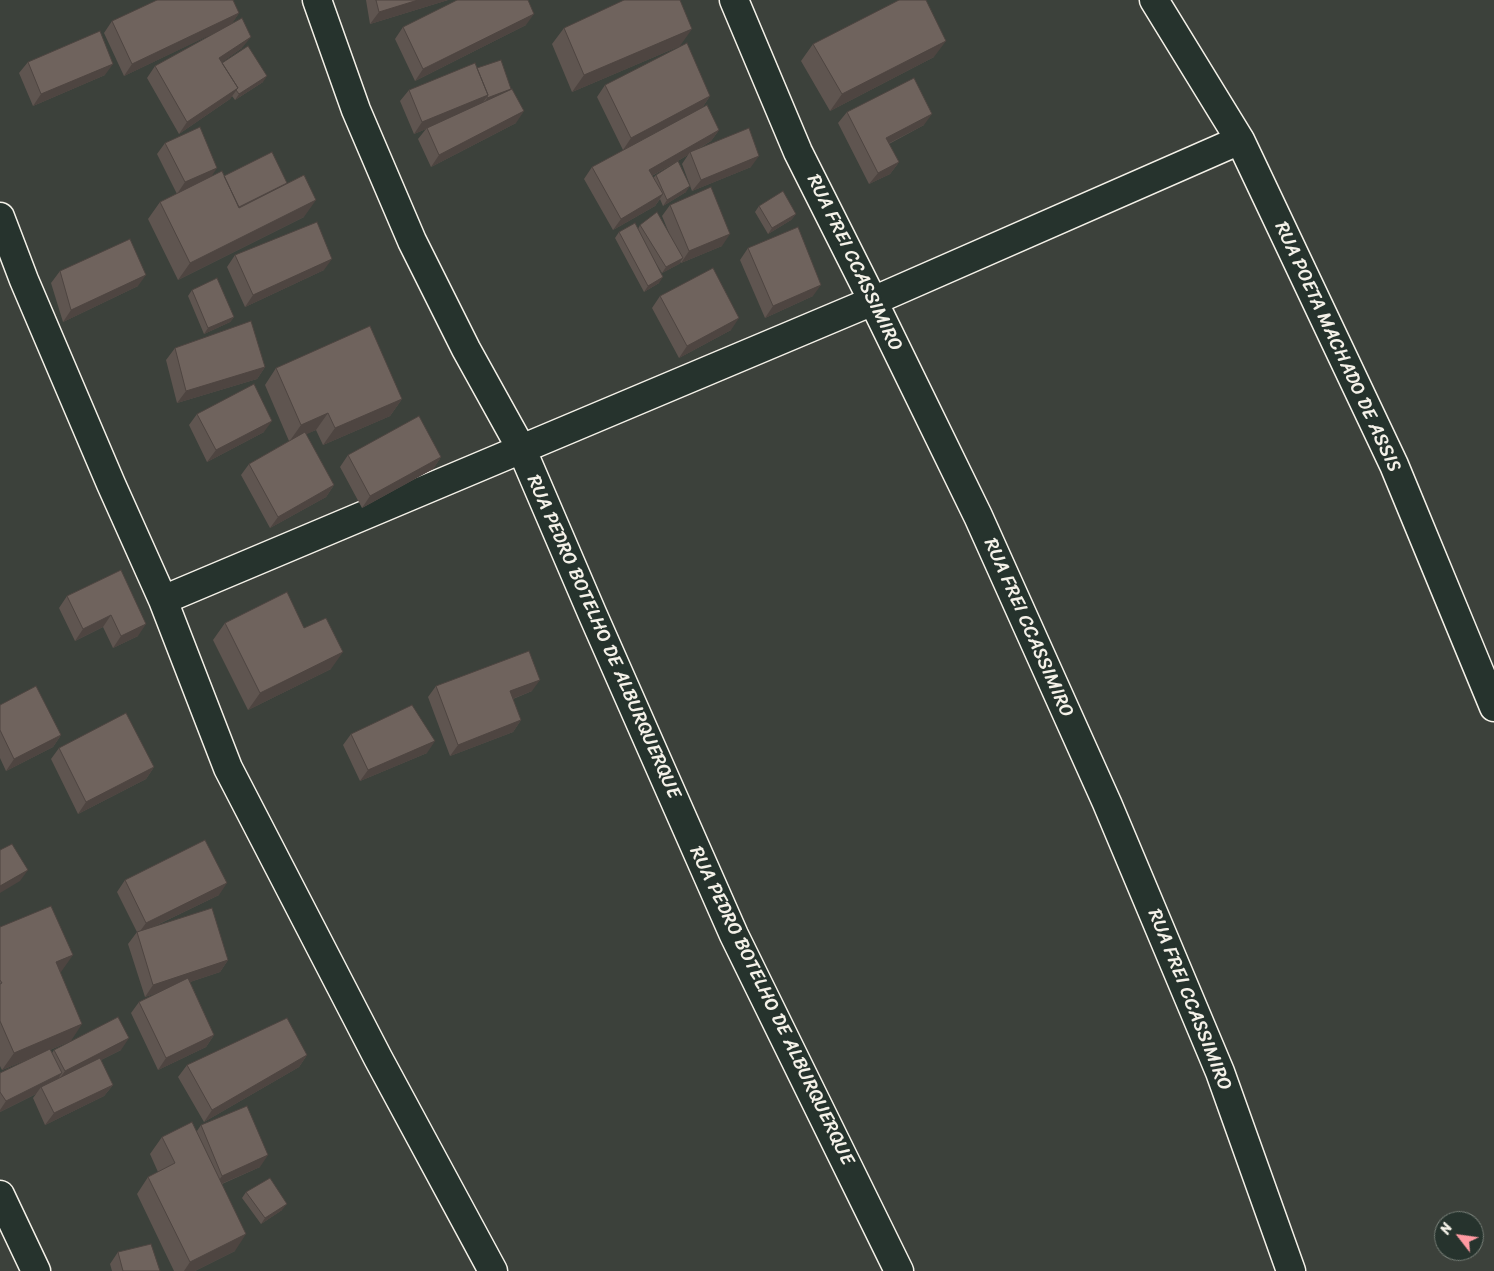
<!DOCTYPE html>
<html>
<head>
<meta charset="utf-8">
<style>
	body { margin:0 }
	#map { position:relative; width:1494px; height:1271px; overflow:hidden; background:#3c413b; font-family:Sriracha,sans-serif }
	canvas { display:block }
	.north { position:absolute; left:1434px; top:1211px; width:50px; height:50px; box-sizing:border-box; background:#26332d; border:1px solid #787f78; border-radius:50%; rotate:300deg; font-size:14px; font-weight:700; line-height:20px; text-align:center; color:#f4f1e8 }
	.north::after { content:''; display:block; margin:auto; width:18px; height:22px; background:#ff9aa2; clip-path:polygon(50% 0,100% 100%,50% 72%,0 100%) }
</style>
</head>
<body>
<div id="map">
<canvas width="1494" height="1271"></canvas>
<div class="north">N</div>
</div>
<script>
const ctx = document.querySelector('canvas').getContext('2d');
ctx.lineJoin = 'round';
const toPath = rows => new Path2D(rows.map(r => 'M' + r).join(''));
function strokePath(path, color, width, dash) { ctx.strokeStyle = color; ctx.lineWidth = width; ctx.lineCap = dash ? 'butt' : 'round'; ctx.setLineDash(dash || []); ctx.stroke(path); }
function paint(path, color) { ctx.fillStyle = color; ctx.fill(path, 'evenodd'); }
function write(font, color, halo, rows, align = 'center') {
  ctx.font = font + ' Sriracha,sans-serif'; ctx.lineWidth = 4; ctx.setLineDash([]); ctx.textBaseline = 'middle'; ctx.strokeStyle = halo; ctx.fillStyle = color; for (const [text, x, y, turn = 0] of rows) {
    ctx.save(); ctx.translate(x, y); ctx.rotate((+turn || 0) * Math.PI / 180); ctx.textAlign = isNaN(turn) ? turn : align; if (halo) ctx.strokeText(text, 0, 0); ctx.fillText(text, 0, 0); ctx.restore();
  }
}
const minor = toPath([
	[317,0,356,110,412,241,466,349,522,450,592,613,734,935,899,1271],
	[734,0,798,152,873,301,978,516,1107,803,1220,1072,1291,1271],
	[1154,0,1240,140,1394,465,1494,707],
	[0,217,24,280,111,484,163,600,228,768,378,1058,493,1271],
	[163,600,873,301,1240,140],
	[0,1195,36,1271]
]);
strokePath(minor, '#f4f1e8', 31);
strokePath(minor, '#26332d', 28);
paint(toPath([
	[366,0,448,0,370,24],
	[239,13,232,23,242,48,222,62,263,82,235,100,232,96,230,99,179,134,147,78,155,66,220,30,124,76,104,33,112,21],
	[526,25,415,81,395,39,403,27],
	[564,28,680,46,572,92,552,44],
	[813,44,934,57,830,111,801,61],
	[28,62,105,75,33,106,19,73],
	[477,68,516,123,431,167,418,139,426,129,414,134,400,101,409,90],
	[605,85,710,96,702,108,623,150,597,97],
	[847,112,924,125,889,144,899,162,890,174,869,184,838,123],
	[719,130,711,141,698,149,751,167,692,191,682,164,688,155,652,176,653,178,656,175,686,192,663,206,660,199,655,206,613,230,584,179,592,167],
	[165,143,212,176,224,176,287,183,286,184,304,217,178,280,148,219,160,202,177,194,157,154],
	[670,205,722,246,681,263,681,262,679,264,662,273,657,265,659,283,644,292,615,238,619,232,638,229,640,225,669,233,662,216],
	[759,206,796,214,791,220,768,234,755,212],
	[748,248,813,296,765,318,740,260],
	[235,255,324,270,245,307,227,267],
	[60,271,138,286,63,322,51,283],
	[192,290,234,317,230,322,204,334,188,296],
	[660,296,731,330,679,358,652,308],
	[175,348,265,367,257,379,177,403,166,360],
	[276,368,402,399,390,416,323,445,316,430,306,434,334,485,326,497,270,528,241,475,249,464,289,441,265,385],
	[197,414,264,432,207,462,189,425],
	[348,455,441,457,433,469,362,508,340,467],
	[121,570,138,636,113,648,103,627,75,641,59,608,67,596],
	[225,623,304,628,331,669,248,710,213,640],
	[436,686,532,691,513,699,521,720,513,732,450,756,428,697],
	[0,705,61,735,53,747,6,771,0,758],
	[351,734,427,753,360,781,343,745],
	[59,748,154,767,146,779,78,814,51,759],
	[125,880,219,895,155,926,228,960,220,972,190,982,214,1035,206,1047,158,1070,131,1013,139,1002,160,992,145,997,128,944,137,932,117,892],
	[0,927,61,972,60,972,71,1041,50,1050,52,1053,54,1050,121,1050,101,1060,113,1085,104,1096,45,1125,33,1098,36,1094,0,1112,0,1073,31,1058,2,1070,0,1066],
	[307,1055,299,1067,204,1122,178,1077,187,1065],
	[201,1125,260,1167,222,1184,235,1251,195,1271,174,1271,137,1194,148,1177,158,1172,150,1154,162,1137,197,1131],
	[246,1192,282,1210,261,1224,242,1198],
	[118,1252,160,1271,112,1271,110,1264]
]), '#5f5550');
paint(toPath([
	[418,0,448,0,370,24,379,12],
	[239,13,231,25,124,76,132,64],
	[534,14,526,25,415,81,423,69],
	[692,29,680,46,572,92,584,75],
	[251,37,242,48,211,70,219,58],
	[946,41,934,57,830,111,842,94],
	[113,64,105,75,33,106,41,94],
	[267,76,263,82,235,100,239,94],
	[238,88,230,99,179,134,187,122],
	[511,89,483,104,487,98],
	[488,95,480,107,427,128,426,129,414,134,422,122],
	[710,96,702,108,623,150,631,138],
	[524,111,516,123,431,167,439,155],
	[932,114,924,125,878,149,886,138],
	[719,130,711,141,690,153,690,152,688,155,641,182,649,170],
	[759,156,751,167,692,191,701,180],
	[899,162,890,174,869,184,878,173],
	[217,168,209,180,177,194,185,182],
	[690,186,686,192,663,206,667,200],
	[663,194,655,206,613,230,621,219],
	[316,200,304,217,178,280,190,263],
	[796,214,791,220,768,234,772,228],
	[730,234,722,246,681,263,689,251],
	[683,258,679,264,662,273,666,267],
	[332,259,324,270,245,307,253,295],
	[146,275,138,286,63,322,71,310],
	[663,277,659,283,644,292,648,286],
	[821,285,813,296,765,318,773,306],
	[234,317,230,322,204,334,208,328],
	[739,318,731,330,679,358,687,346],
	[265,367,257,379,177,403,186,391],
	[402,399,390,416,323,445,335,428],
	[328,413,316,430,289,442,301,425],
	[272,421,264,432,207,462,216,450],
	[441,457,433,469,362,508,370,496],
	[334,485,326,497,270,528,278,517],
	[111,615,103,627,75,641,83,629],
	[146,624,138,636,113,648,121,636],
	[343,652,331,669,248,710,260,693],
	[540,680,532,691,502,703,510,691],
	[521,720,513,732,450,756,458,745],
	[61,735,53,747,6,771,14,759],
	[435,741,427,753,360,781,368,770],
	[154,767,146,779,78,814,86,802],
	[28,870,20,881,0,893,0,886],
	[227,883,219,895,138,934,146,923],
	[73,955,61,972,44,979,56,962],
	[228,960,220,972,145,997,153,985],
	[82,1024,71,1041,2,1070,14,1053],
	[214,1035,206,1047,158,1070,166,1058],
	[129,1038,121,1050,57,1082,65,1071],
	[307,1055,299,1067,204,1122,212,1110],
	[62,1073,54,1085,41,1087,36,1094,0,1112,0,1110,6,1101],
	[113,1085,104,1096,45,1125,54,1113],
	[268,1155,260,1167,214,1187,222,1176],
	[287,1204,282,1210,261,1224,265,1218],
	[246,1234,235,1251,195,1271,184,1271,190,1262]
]), '#4e4541');
const building = toPath([
	[157,0,233,0,239,13,132,64,112,21,157,0],
	[376,0,418,0,379,12,376,0],
	[457,0,528,0,534,14,423,69,403,27,457,0],
	[624,0,680,0,692,29,584,75,564,28,624,0],
	[899,0,926,0,946,41,842,94,813,44,899,0],
	[242,18,251,37,219,58,238,88,187,122,155,66,242,18],
	[100,31,113,64,41,94,28,62,100,31],
	[687,43,710,96,631,138,605,85,687,43],
	[248,46,267,76,239,94,236,90,238,88,222,63,248,46],
	[501,60,511,89,487,98,487,97,488,95,477,68,501,60],
	[475,63,488,95,422,122,409,90,475,63],
	[914,78,932,114,886,138,899,162,878,173,847,112,914,78],
	[512,89,524,111,439,155,427,128,512,89],
	[707,105,719,130,649,170,663,194,621,219,592,167,707,105],
	[200,127,217,168,185,182,165,143,200,127],
	[749,128,759,156,701,180,690,152,749,128],
	[272,152,287,183,239,207,224,176,272,152],
	[678,161,690,186,667,200,656,175,678,161],
	[222,171,239,208,304,175,316,200,190,263,160,202,222,171],
	[711,187,730,234,689,251,670,205,711,187],
	[783,191,796,214,772,228,759,206,783,191],
	[657,212,683,258,666,267,640,225,657,212],
	[317,222,332,259,253,295,235,255,317,222],
	[635,223,663,277,648,286,619,232,635,223],
	[798,227,821,285,773,306,748,248,798,227],
	[130,239,146,275,71,310,60,271,130,239],
	[713,268,739,318,687,346,660,296,713,268],
	[217,278,234,317,208,328,192,290,217,278],
	[251,321,265,367,186,391,175,348,251,321],
	[370,326,402,399,335,428,328,413,301,425,276,368,370,326],
	[254,384,272,421,216,450,197,414,254,384],
	[419,416,441,457,370,496,348,455,419,416],
	[305,432,334,485,278,517,249,464,305,432],
	[121,570,146,624,121,636,111,615,83,629,67,596,121,570],
	[287,592,304,628,326,618,343,652,260,693,225,623,287,592],
	[529,651,540,680,510,691,521,720,458,745,436,686,529,651],
	[36,686,61,735,14,759,0,730,0,705,36,686],
	[412,705,435,741,368,770,351,734,412,705],
	[126,713,154,767,86,802,59,748,126,713],
	[205,840,227,883,146,923,125,880,205,840],
	[12,844,28,870,0,886,0,850,12,844],
	[51,906,73,955,56,962,82,1024,14,1053,0,1021,0,984,2,983,0,980,0,927,51,906],
	[212,908,228,960,153,985,137,932,212,908],
	[188,978,214,1035,166,1058,139,1002,188,978],
	[118,1017,129,1038,65,1071,54,1050,118,1017],
	[287,1018,307,1055,212,1110,187,1065,287,1018],
	[50,1049,62,1073,6,1101,0,1092,0,1073,50,1049],
	[100,1058,113,1085,54,1113,41,1087,100,1058],
	[247,1106,268,1155,222,1176,201,1125,247,1106],
	[192,1122,246,1234,190,1262,148,1177,175,1163,162,1137,192,1122],
	[270,1178,287,1204,265,1218,246,1192,270,1178],
	[151,1244,160,1271,123,1271,118,1252,151,1244]
]);
paint(building, '#6f635d');
strokePath(building, '#4e4541', 1);
write('19px', '#f4f1e8', '#26332d', [
	["RUA FREI CCASSIMIRO",854,263,64],
	["RUA POETA MACHADO DE ASSIS",1337,347,65],
	["RUA FREI CCASSIMIRO",1028,628,66],
	["RUA PEDRO BOTELHO DE ALBURQUERQUE",603,637,66],
	["RUA FREI CCASSIMIRO",1189,1000,68],
	["RUA PEDRO BOTELHO DE ALBURQUERQUE",771,1006,64]
]);
</script>
</body>
</html>
